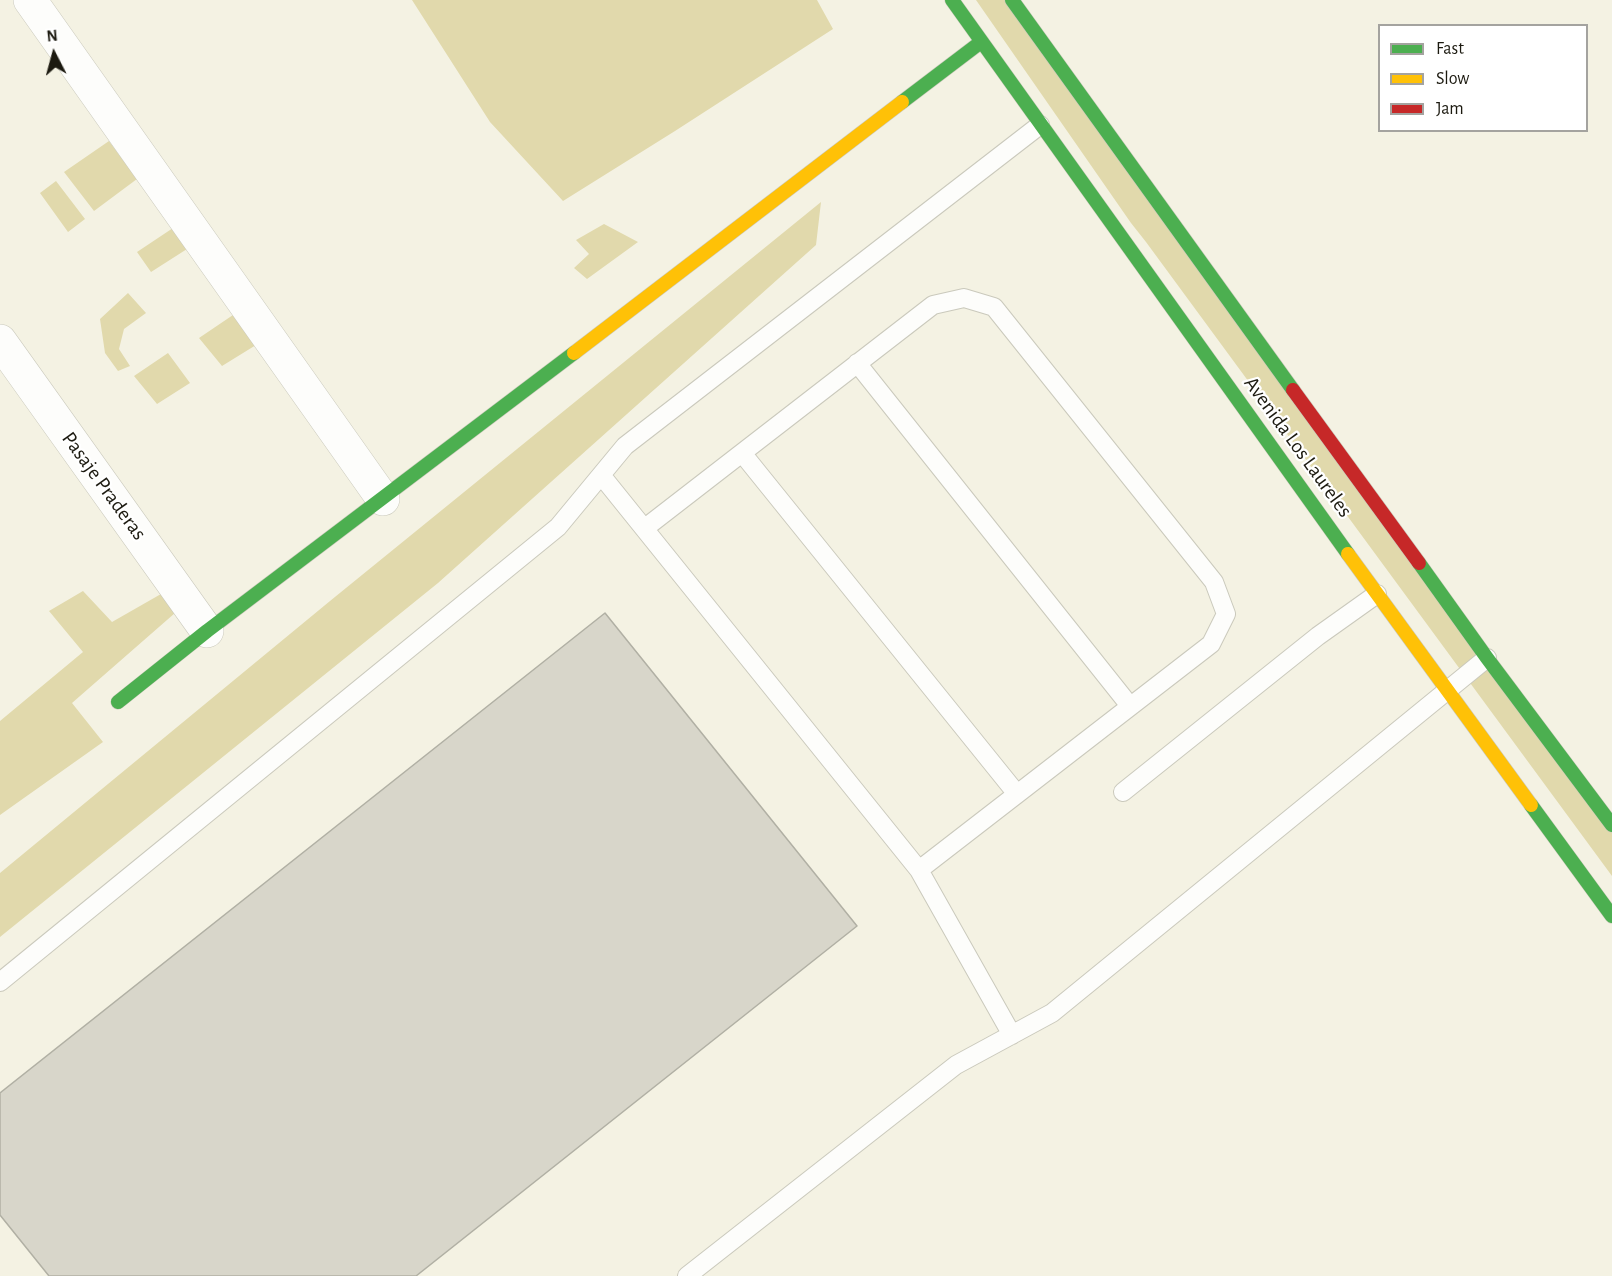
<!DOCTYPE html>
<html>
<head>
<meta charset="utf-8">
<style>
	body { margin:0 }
	#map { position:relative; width:1612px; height:1276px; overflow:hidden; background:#f4f2e3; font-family:"Alegreya Sans",sans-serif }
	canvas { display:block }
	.legend { position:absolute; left:1378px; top:24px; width:210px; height:108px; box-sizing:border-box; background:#fff; border:2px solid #a4a39f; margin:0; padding:8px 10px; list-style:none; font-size:18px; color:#1c1a10 }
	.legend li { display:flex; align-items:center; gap:12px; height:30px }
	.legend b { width:30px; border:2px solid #a4a39f }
	.north { position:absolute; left:24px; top:24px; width:60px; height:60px; -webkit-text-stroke:4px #fff; paint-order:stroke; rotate:354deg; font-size:16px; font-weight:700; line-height:24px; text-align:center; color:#1c1a10 }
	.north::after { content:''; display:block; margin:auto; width:21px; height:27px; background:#1c1a10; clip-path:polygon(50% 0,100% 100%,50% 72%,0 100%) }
</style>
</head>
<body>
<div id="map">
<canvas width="1612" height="1276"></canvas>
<ul class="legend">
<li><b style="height:8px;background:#4caf50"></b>Fast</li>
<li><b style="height:8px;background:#ffc107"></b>Slow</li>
<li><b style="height:8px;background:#c62828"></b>Jam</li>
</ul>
<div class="north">N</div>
</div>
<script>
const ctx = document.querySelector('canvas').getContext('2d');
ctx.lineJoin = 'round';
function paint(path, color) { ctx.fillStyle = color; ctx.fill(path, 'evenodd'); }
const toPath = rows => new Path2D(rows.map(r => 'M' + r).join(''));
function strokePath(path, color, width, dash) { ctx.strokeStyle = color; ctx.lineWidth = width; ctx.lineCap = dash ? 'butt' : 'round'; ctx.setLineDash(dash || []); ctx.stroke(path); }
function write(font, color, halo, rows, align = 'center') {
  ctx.font = font + ' "Alegreya Sans",sans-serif'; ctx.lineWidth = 4.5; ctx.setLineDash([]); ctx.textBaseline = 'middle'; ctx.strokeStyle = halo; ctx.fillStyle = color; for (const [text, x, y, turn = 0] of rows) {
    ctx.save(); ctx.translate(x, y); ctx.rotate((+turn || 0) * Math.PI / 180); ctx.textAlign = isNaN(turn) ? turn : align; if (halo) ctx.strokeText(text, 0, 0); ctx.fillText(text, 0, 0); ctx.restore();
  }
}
paint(toPath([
	[412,0,817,0,833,29,675,131,563,201,490,122],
	[976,0,1011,0,1612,824,1612,876,1146,242,1131,223],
	[109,141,137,179,94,211,64,172],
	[56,181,85,219,68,232,40,193],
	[821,202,816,245,438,583,0,937,0,873,330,601],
	[182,222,198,242,151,272,137,252],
	[604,224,638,242,587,279,574,268,589,254,576,240],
	[128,293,146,313,124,329,119,349,130,366,118,371,105,353,100,319],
	[233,315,256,345,222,366,199,338],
	[168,353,190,383,157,404,134,376],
	[83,591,112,622,161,594,175,613,72,703,103,742,0,815,0,721,83,652,49,611]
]), '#e1d9ac');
const building = toPath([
	[605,613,857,926,416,1276,49,1276,0,1215,0,1093,605,613]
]);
paint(building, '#d8d6ca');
strokePath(building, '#b1b0a4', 1.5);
const lane = toPath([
	[857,363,1130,706],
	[742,453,1017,794],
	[601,475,919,870,1012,1035],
	[645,528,933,305,964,298,994,307,1214,582,1226,614,1211,644,919,870],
	[1123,792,1318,636,1377,594],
	[0,982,558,527,625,446,1040,125],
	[687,1276,956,1065,1052,1013,1487,658]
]);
const street = toPath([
	[30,0,383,499],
	[0,341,207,631]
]);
const fast = toPath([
	[952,0,1348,554],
	[1012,0,1293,390],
	[902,102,981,42],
	[1419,563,1487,658,1612,825],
	[118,702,207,631,574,353],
	[1531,805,1612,916]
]);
const slow = toPath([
	[574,353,902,102],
	[1348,554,1531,805]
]);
const jam = toPath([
	[1293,390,1419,563]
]);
strokePath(lane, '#cac9bc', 20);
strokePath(street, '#cac9bc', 34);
strokePath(fast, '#cac9bc', 15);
strokePath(slow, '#cac9bc', 15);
strokePath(jam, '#cac9bc', 15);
strokePath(lane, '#fdfdfb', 18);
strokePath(street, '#fdfdfb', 33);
strokePath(fast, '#4caf50', 14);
strokePath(slow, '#ffc107', 14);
strokePath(jam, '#c62828', 14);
write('21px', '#1c1a10', '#fff', [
	["Avenida Los Laureles",1298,447,54],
	["Pasaje Praderas",104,486,54]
]);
</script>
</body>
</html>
